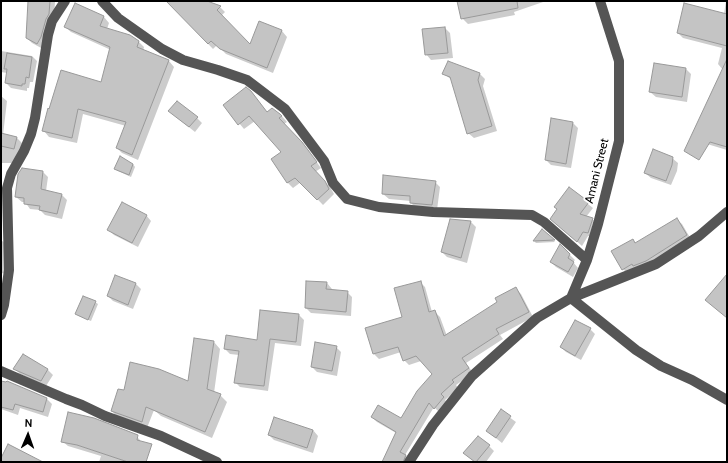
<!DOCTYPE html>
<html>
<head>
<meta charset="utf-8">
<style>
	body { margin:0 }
	#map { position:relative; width:728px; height:463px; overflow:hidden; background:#fff; font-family:Cabin,sans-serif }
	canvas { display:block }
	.frame { position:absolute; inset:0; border:2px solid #000; pointer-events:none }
	.north { position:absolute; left:8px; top:415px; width:40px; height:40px; -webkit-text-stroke:3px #fff; paint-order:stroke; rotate:2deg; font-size:11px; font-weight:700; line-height:16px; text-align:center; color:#000 }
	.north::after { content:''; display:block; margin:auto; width:14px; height:18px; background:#000; clip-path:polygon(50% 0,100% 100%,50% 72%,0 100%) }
</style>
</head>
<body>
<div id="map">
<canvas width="728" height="463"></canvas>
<div class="frame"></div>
<div class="north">N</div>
</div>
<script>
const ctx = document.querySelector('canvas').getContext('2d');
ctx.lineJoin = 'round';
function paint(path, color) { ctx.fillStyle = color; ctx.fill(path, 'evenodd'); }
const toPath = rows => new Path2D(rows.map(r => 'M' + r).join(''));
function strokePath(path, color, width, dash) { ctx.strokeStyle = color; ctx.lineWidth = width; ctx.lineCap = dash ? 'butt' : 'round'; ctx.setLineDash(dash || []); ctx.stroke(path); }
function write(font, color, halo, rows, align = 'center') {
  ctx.font = font + ' Cabin,sans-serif'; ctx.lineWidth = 3.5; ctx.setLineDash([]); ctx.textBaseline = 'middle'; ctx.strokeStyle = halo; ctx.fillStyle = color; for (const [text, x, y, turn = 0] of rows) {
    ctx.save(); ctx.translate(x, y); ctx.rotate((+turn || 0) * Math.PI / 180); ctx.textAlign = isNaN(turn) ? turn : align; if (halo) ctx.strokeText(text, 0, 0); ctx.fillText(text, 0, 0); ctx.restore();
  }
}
paint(toPath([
	[29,1,55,2,54,19,43,49,32,43,27,38],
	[167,1,205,1,220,7,225,12,221,16,251,45,260,23,282,31,287,37,273,73,226,54,217,45,213,49],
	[458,1,546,1,514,12,515,15,468,24,462,18],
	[726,1,727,1,727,150,697,141,723,70,718,64,722,48,683,38,678,33,724,14],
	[75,4,104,17,109,23,107,29,138,41,144,47,143,51,169,61,174,67,138,160,122,153,117,148,126,126,83,114,77,143,49,137,44,131,102,83,111,50,71,32,65,27],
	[445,28,450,33,453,58,431,60,426,54],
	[1,51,32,56,37,61,33,82,30,82,29,88,27,88,27,91,11,88,6,83,7,73,1,72],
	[686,69,691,74,687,102,656,97,650,92],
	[444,74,480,74,485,79,483,86,497,131,474,138,468,133,452,80],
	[1,96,7,101,3,135,17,138,22,143,16,163,1,163],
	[224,105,280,114,287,122,284,124,307,149,321,168,315,172,330,187,334,194,323,205,301,182,293,188,288,183,272,160,283,153,255,121,244,129],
	[175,116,197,118,202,123,195,132],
	[572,122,578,128,571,168,551,165,546,160],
	[672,158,678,163,677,171,671,185,651,178,645,173],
	[133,164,135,167,131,177,118,171,115,169],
	[43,172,48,177,46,191,62,195,67,200,62,219,45,215,40,210,30,209,25,202,22,202,16,197],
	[435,182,440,187,437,210,416,208,411,203,411,201,389,199,383,194],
	[569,189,593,208,586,217,592,219,597,223,593,237,588,236,582,246,556,223,558,209],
	[146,215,151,221,138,247,114,235,109,230],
	[676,219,682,224,692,241,628,274,623,269,633,240,636,244],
	[471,222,476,227,467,263,447,257,442,252],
	[542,230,555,242,536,243,534,241],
	[1,240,7,245,7,274,1,273],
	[570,255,575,260,573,262,578,268,573,277,556,267,551,262],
	[420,282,425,287,432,312,435,312,440,317,447,336,498,303,516,289,521,294,533,317,500,335,503,339,466,363,473,373,456,385,458,388,445,400,448,403,440,413,434,407,405,455,410,460,410,462,383,462,396,433,377,422,372,417,401,420,434,374,421,361,409,365,404,360,401,352,379,359,374,354,366,329,403,317],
	[327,283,332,289,332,290,347,292,352,297,351,316,311,313,306,308],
	[136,284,141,289,133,309,113,301,108,296],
	[95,302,98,304,91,321,79,316,76,314],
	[299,315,304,320,301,346,275,343,268,391,240,387,235,382,239,355,230,354,225,349,258,341],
	[590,329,595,334,581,360,566,352,561,347],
	[214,342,220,349,214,393,220,395,227,402,212,438,161,416,154,410,147,428,118,418,112,411,124,392,189,382],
	[336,347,341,352,337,376,317,372,312,367],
	[23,355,48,370,53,375,46,386,20,374,15,369],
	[1,382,7,384,8,382,47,399,52,404,48,417,20,408,18,415,1,409],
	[501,411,516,422,502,443,487,431],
	[313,430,318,436,313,453,274,440,269,435],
	[135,435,140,440,131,462,99,462,101,456,68,446,62,441],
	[474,441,489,446,494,451,486,462,475,462,464,453]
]), '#0003');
const building = toPath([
	[28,1,50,1,49,14,46,19,41,37,37,44,26,38,28,1],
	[166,1,207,1,221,6,217,10,250,44,259,21,282,30,267,68,220,49,211,41,208,44,166,1],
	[457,1,517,1,518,8,461,19,457,1],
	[75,3,104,16,100,26,130,35,139,41,137,47,169,60,132,155,116,148,126,122,78,109,72,138,42,131,48,108,49,109,61,70,101,82,110,47,64,27,75,3],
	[684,3,727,14,727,46,677,33,684,3],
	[445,27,448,53,425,55,422,29,445,27],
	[7,53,32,57,29,78,26,77,25,84,22,84,22,86,5,83,7,69,4,69,7,53],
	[727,59,727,147,710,142,699,160,684,151,727,59],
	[448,61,480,73,478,80,492,126,467,134,450,77,442,74,448,61],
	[654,63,686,68,682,97,649,92,654,63],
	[246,87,251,91,267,112,272,108,280,114,282,116,279,118,302,142,317,162,311,166,325,181,329,189,317,200,295,178,287,183,271,159,281,152,249,116,238,125,223,105,246,87],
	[177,101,198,117,189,127,168,111,177,101],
	[551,118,573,122,566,164,545,160,551,118],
	[1,133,17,137,14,149,1,146,1,133],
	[653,149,673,157,672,165,666,181,644,173,653,149],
	[120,156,133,164,129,175,114,169,120,156],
	[22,168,43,171,41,189,62,194,57,214,39,210,40,206,24,204,24,198,15,197,18,174,22,168],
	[383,175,436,181,432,205,410,203,410,196,382,194,383,175],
	[569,187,589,202,580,214,593,218,588,233,583,232,577,242,550,219,557,209,554,207,569,187],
	[122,202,147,215,132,243,107,230,122,202],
	[677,218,687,235,646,261,633,266,632,264,622,270,611,251,633,239,635,243,677,218],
	[450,219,471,221,461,258,441,252,450,219],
	[542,229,555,240,533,241,542,229],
	[560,244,570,254,568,258,574,262,568,272,550,262,560,244],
	[727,274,727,318,705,300,727,274],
	[115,275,136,283,128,305,107,296,115,275],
	[306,281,327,282,326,289,348,291,346,312,305,308,306,281],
	[421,281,429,312,435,310,444,336,497,302,495,298,516,287,529,312,496,329,499,334,462,358,469,368,452,380,454,382,441,394,444,397,434,409,429,403,400,452,406,455,403,462,382,462,396,432,371,417,378,405,401,418,417,391,432,374,416,356,403,361,398,347,373,354,365,328,402,317,394,288,421,281],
	[83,296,96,301,88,320,75,314,83,296],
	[260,310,299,314,296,342,270,339,264,386,234,383,239,351,224,349,226,335,257,340,260,310],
	[575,320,591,328,575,356,560,347,575,320],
	[194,338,214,341,207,389,221,394,205,432,146,407,142,422,111,411,118,389,124,390,130,362,159,369,188,381,194,338],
	[315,342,337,346,332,371,311,367,315,342],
	[23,354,48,369,41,381,13,369,23,354],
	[1,381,6,382,7,381,47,398,43,412,15,404,13,410,1,407,1,381],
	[501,409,511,416,496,438,486,431,501,409],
	[68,412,94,418,138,435,137,440,152,444,146,462,128,462,77,445,61,442,68,412],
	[274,417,313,430,307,448,268,435,274,417],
	[478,436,490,445,476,462,475,462,463,453,478,436],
	[8,444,43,462,1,462,1,458,8,444]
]);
paint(building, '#c4c4c4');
strokePath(building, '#999', 1);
strokePath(toPath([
	[102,1,118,18,162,49,183,60,218,70,247,80,285,109,324,161,333,183,347,199,379,207,433,212,532,215,544,222,587,260],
	[571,298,587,260,598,224,619,141,619,61,600,1],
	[571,298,636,350,661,366,692,380,727,400],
	[1,315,4,305,9,270,7,188,11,174,24,151,31,134,35,118,48,35,52,21,65,1],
	[1,371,66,399,82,405,105,416,161,436,217,462],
	[409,462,433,425,472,376,537,318,571,298,656,264,699,236,727,212]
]), '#555', 10);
write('12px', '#000', '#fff', [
	["Amani Street",597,171,-76]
]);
</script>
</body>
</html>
